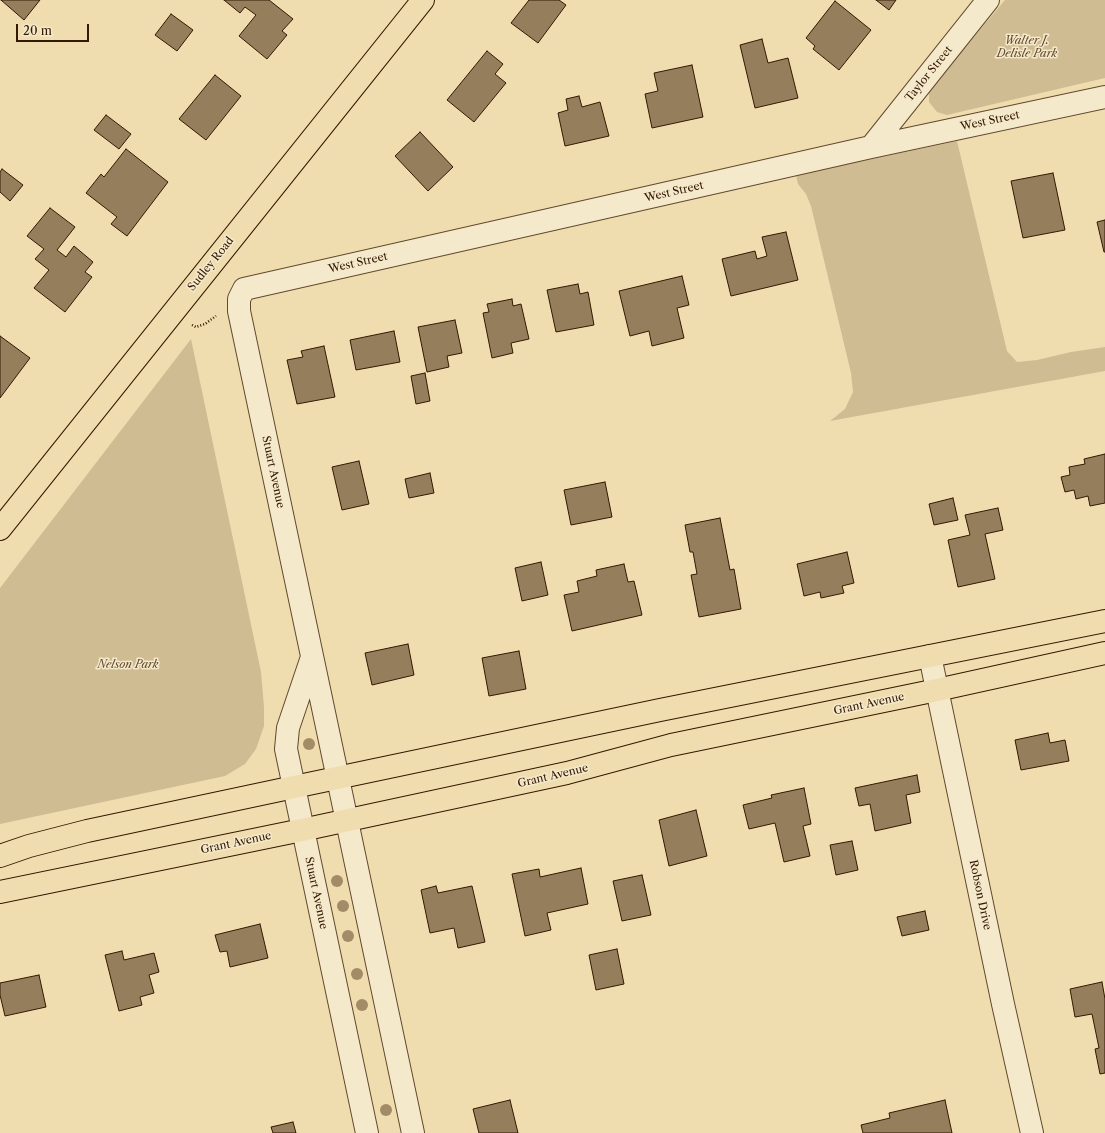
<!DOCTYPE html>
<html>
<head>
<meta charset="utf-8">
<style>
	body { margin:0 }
	#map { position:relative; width:1105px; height:1133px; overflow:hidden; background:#f0ddaf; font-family:"Libre Caslon Text",serif }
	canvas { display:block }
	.scale { position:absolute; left:16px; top:24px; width:73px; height:18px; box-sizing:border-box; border:2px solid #331802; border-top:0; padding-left:5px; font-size:12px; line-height:14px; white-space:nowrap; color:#331802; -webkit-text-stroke:3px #f5e9cb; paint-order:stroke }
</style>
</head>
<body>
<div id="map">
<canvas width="1105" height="1133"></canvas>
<div class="scale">20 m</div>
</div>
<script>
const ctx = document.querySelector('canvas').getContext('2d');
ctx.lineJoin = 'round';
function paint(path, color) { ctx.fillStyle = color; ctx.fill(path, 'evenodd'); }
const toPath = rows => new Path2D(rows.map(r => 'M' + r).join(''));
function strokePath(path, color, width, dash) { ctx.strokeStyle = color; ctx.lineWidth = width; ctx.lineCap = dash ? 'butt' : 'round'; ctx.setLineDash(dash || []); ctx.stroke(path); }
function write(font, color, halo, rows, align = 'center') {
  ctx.font = font + ' "Libre Caslon Text",serif'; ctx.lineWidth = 3; ctx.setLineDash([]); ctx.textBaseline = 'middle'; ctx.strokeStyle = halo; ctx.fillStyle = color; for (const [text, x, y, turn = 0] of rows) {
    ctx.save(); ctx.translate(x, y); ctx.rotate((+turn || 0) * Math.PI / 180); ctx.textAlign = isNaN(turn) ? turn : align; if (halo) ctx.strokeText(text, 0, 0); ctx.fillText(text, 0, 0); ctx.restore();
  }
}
paint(toPath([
	[1005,0,1105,0,1105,78,947,115,937,112,929,102,929,92,935,83],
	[957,141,1007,351,1017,362,1037,360,1071,352,1105,347,1105,371,830,421,845,409,853,392,851,373,811,206,806,194,798,184,796,175],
	[191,339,261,672,264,707,264,726,256,749,245,764,225,776,0,824,0,588]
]), '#d0bc92');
const building = toPath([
	[1,0,40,0,24,20,1,0],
	[224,0,269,0,293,19,282,31,287,35,267,59,239,36,256,15,245,7,240,13,224,0],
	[529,0,559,0,566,5,538,43,511,23,529,0],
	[876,0,896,0,889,10,876,0],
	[835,1,871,30,839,70,813,49,815,46,806,38,835,1],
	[171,14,193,30,177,51,155,35,171,14],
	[762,39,768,63,788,58,798,98,755,108,740,45,762,39],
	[487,51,503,64,495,74,506,83,474,122,447,100,487,51],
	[692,65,703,117,652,128,645,94,658,91,654,73,692,65],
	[215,75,241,96,206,140,179,119,215,75],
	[579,96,582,107,600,102,609,136,565,146,558,113,568,110,566,99,579,96],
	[106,115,131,134,119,149,94,130,106,115],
	[420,132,453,167,428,191,395,156,420,132],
	[126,149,168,182,127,236,111,224,117,217,86,193,101,174,104,177,126,149],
	[2,169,23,185,10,201,0,192,0,172,2,169],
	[1053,173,1065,230,1023,238,1011,181,1053,173],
	[50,208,75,227,57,250,66,257,74,246,93,262,85,272,92,277,65,312,34,288,49,270,35,259,44,249,27,236,50,208],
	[1105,220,1105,252,1104,252,1097,222,1105,220],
	[786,232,798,280,731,296,722,259,755,251,757,259,767,256,762,237,786,232],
	[682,276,689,305,677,308,684,338,652,346,649,331,630,336,619,291,682,276],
	[578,284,580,294,588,292,594,325,556,332,547,290,578,284],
	[512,299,513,306,521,304,529,339,511,343,513,353,492,358,483,313,489,312,487,304,512,299],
	[455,320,462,353,447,356,449,367,427,372,418,327,455,320],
	[394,331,400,362,356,370,350,340,394,331],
	[0,336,30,358,0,398,0,336],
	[324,346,335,397,297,404,287,360,303,357,301,351,324,346],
	[425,373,430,401,416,404,411,376,425,373],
	[1105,454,1105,503,1090,506,1088,496,1076,499,1074,490,1065,492,1061,477,1070,475,1069,467,1085,464,1084,459,1105,454],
	[359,461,369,504,342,510,332,467,359,461],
	[430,473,434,493,409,498,405,479,430,473],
	[605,482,612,517,571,525,564,490,605,482],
	[953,498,958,520,934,525,929,504,953,498],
	[998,508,1003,530,985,534,995,579,958,587,948,540,970,535,965,515,998,508],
	[720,518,730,570,734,569,741,609,699,617,691,575,697,574,693,552,690,552,685,525,720,518],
	[847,552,854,583,842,586,844,593,821,598,820,592,804,596,797,564,847,552],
	[541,562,548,595,522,601,515,568,541,562],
	[624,564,628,582,634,581,642,615,572,631,564,595,579,592,577,581,597,576,596,570,624,564],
	[408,644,414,675,372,685,365,653,408,644],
	[519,651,526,689,489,696,482,658,519,651],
	[1048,733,1050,743,1065,740,1069,761,1021,770,1015,740,1048,733],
	[917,775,920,792,906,795,911,823,875,831,870,804,859,806,855,788,917,775],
	[804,788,811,824,803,826,810,856,784,862,775,823,749,829,743,805,772,798,771,795,804,788],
	[696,810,707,856,669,866,659,820,696,810],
	[852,841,858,870,836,875,830,845,852,841],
	[581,868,588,904,547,913,551,930,525,936,512,874,539,869,540,877,581,868],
	[642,875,651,915,622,921,613,881,642,875],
	[436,886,438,893,472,886,485,942,458,948,454,928,430,933,421,890,436,886],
	[925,911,929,930,902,936,897,917,925,911],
	[260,924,268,958,230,967,227,951,220,952,215,935,260,924],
	[617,949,624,984,596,990,589,955,617,949],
	[122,951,124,960,154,953,159,972,149,975,154,993,140,997,142,1005,119,1011,105,955,122,951],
	[39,975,46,1007,5,1016,0,995,0,983,39,975],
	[1102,982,1105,999,1105,1073,1100,1074,1095,1049,1099,1048,1092,1014,1075,1017,1070,989,1102,982],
	[510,1100,518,1133,479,1133,473,1109,510,1100],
	[945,1100,952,1133,863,1133,861,1125,890,1118,889,1113,945,1100],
	[293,1122,296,1133,273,1133,271,1127,293,1122]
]);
paint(building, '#957e5c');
strokePath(building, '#331802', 1);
const street = toPath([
	[871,147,988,0],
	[930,656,1003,1004,1032,1133],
	[312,657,288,728,286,749,367,1133],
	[413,1133,239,311,239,299,244,289,871,147,1105,97]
]);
const primary = toPath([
	[0,529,423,0],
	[0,856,29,846,87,831,294,787,660,710,1105,621],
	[0,892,302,830,567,773,671,745,937,690,1105,653]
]);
strokePath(street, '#62492d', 24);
strokePath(primary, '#331802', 24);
strokePath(toPath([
	[192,325,196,327,205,324,216,316]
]), '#331802', 2.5, [1, 2]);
strokePath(street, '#f5e9cb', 22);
strokePath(primary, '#f0ddaf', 22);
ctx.fillStyle = '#a28c68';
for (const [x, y] of [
	[309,744],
	[337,881],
	[343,906],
	[348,936],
	[357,974],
	[362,1005],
	[386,1110]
]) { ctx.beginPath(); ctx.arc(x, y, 6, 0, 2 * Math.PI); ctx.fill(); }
write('italic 11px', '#62492d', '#f5e9cb', [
	["Walter J.",1027,41],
	["Delisle Park",1027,54],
	["Nelson Park",128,665]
]);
write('11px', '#331802', '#f5e9cb', [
	["Taylor Street",929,74,-51],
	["West Street",990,121,-12],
	["West Street",674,192,-13],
	["West Street",358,263,-13],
	["Sudley Road",211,264,-51],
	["Stuart Avenue",273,472,78],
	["Grant Avenue",869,704,-12],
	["Grant Avenue",553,776,-13],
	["Grant Avenue",236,843,-12],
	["Stuart Avenue",316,893,78],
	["Robson Drive",980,895,78]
]);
</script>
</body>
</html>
